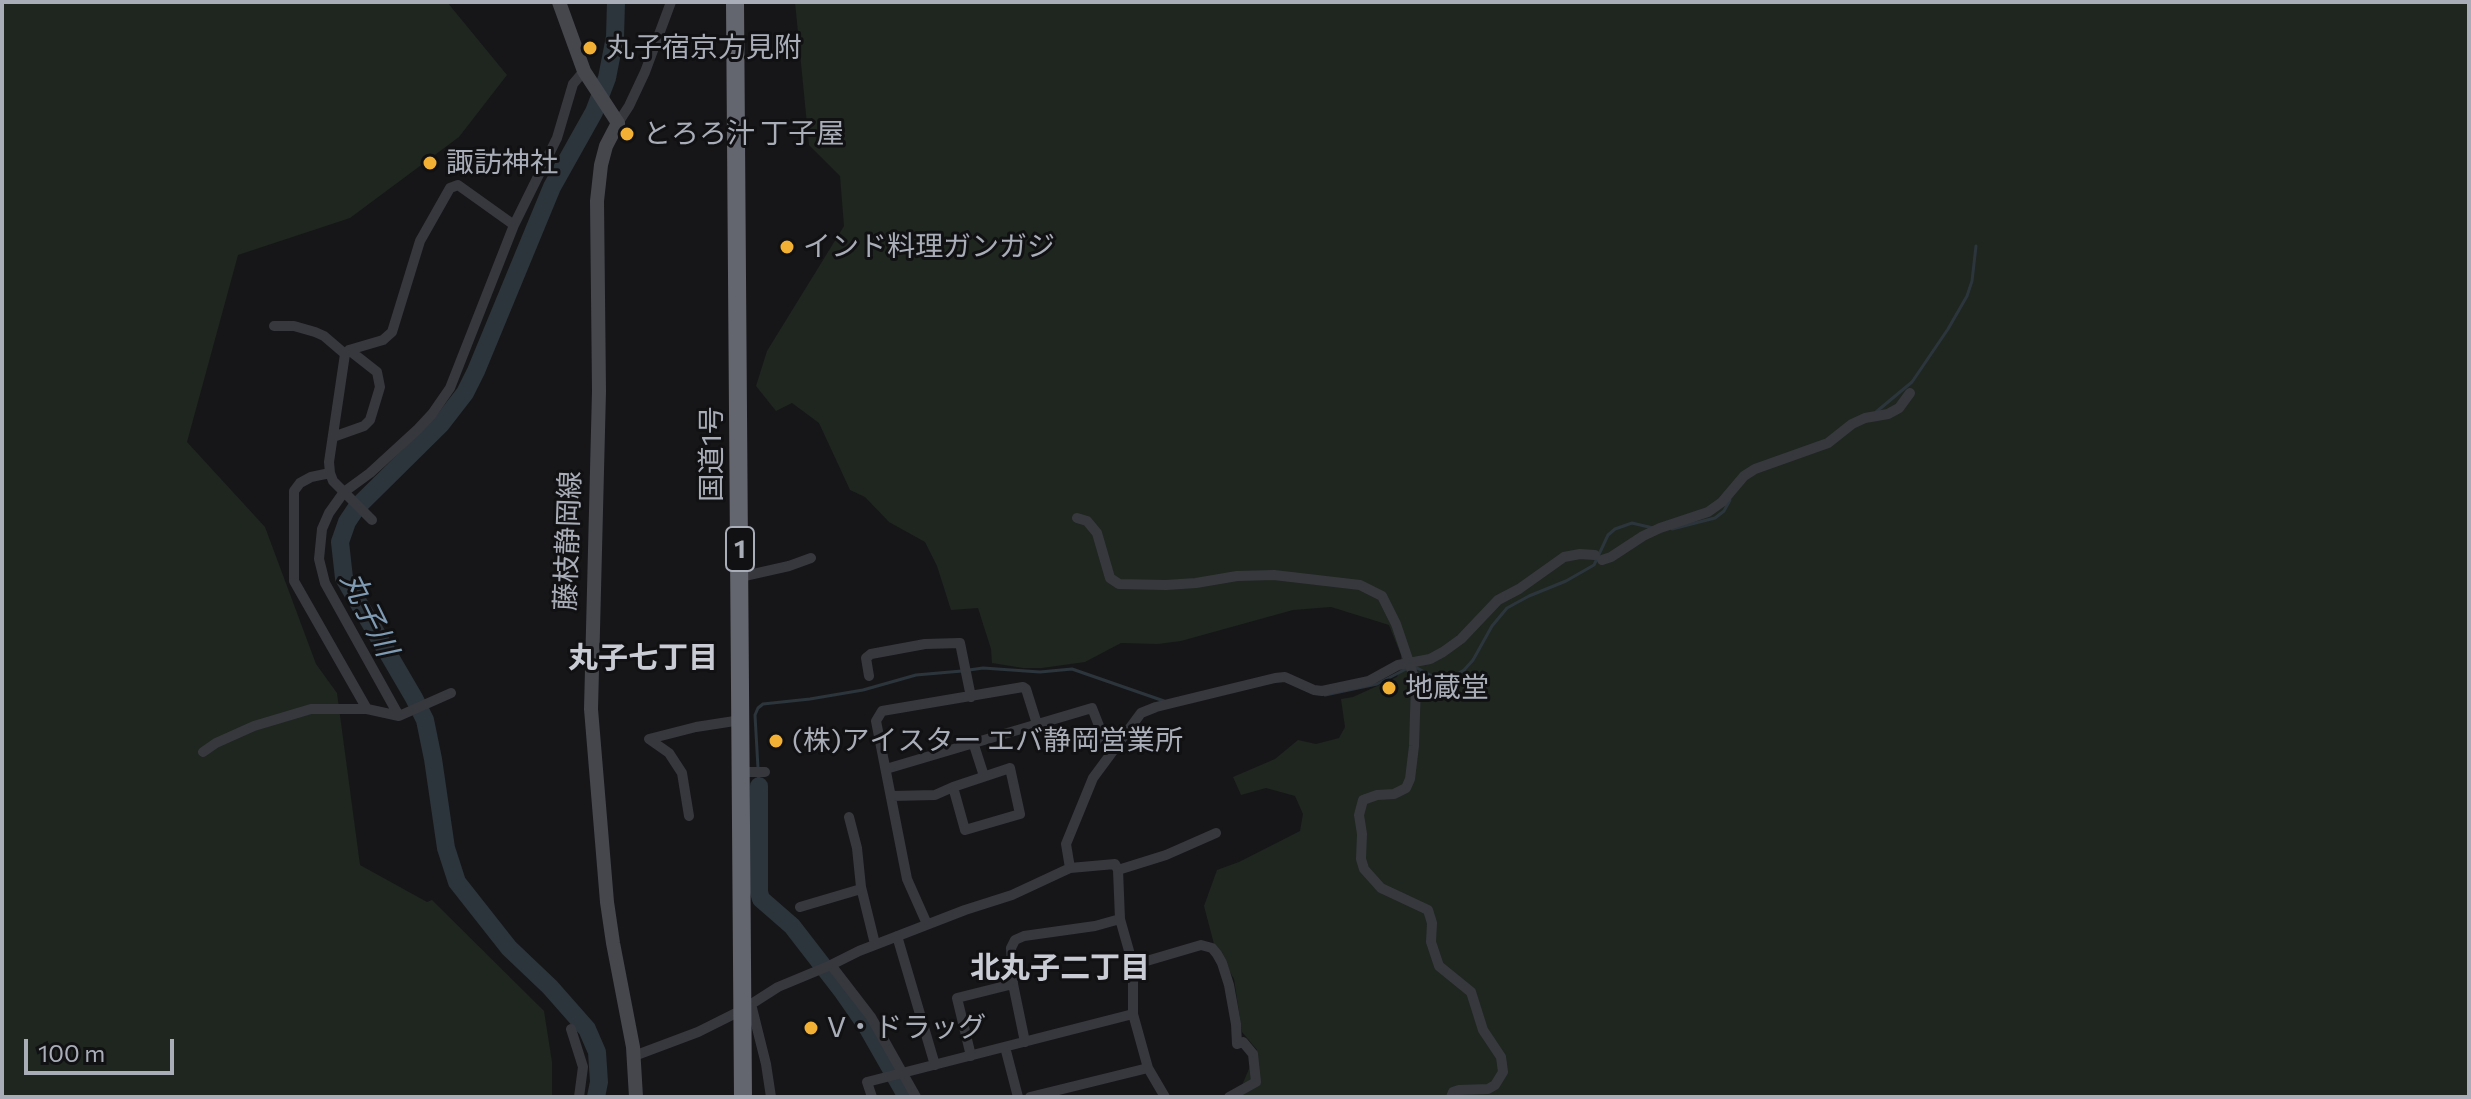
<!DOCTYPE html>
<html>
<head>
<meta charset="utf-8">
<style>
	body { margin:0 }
	#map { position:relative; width:2471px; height:1099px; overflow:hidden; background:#161618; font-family:Commissioner,sans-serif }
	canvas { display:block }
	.frame { position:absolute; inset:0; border:4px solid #a8adb8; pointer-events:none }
	.scale { position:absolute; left:24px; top:1039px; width:150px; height:36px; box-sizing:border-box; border:4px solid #a8adb8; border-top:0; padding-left:10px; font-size:24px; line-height:28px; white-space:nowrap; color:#a8adb8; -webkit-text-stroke:6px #111113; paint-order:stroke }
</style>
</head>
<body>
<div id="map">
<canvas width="2471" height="1099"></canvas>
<div class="frame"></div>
<div class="scale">100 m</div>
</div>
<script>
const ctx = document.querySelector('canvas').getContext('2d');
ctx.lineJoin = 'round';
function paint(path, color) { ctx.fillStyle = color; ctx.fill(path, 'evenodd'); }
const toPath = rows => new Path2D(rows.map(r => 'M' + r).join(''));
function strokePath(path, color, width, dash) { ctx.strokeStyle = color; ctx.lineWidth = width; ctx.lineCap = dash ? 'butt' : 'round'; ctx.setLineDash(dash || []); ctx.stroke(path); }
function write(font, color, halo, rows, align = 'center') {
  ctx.font = font + ' Commissioner,"Noto Sans JP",sans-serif'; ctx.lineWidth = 6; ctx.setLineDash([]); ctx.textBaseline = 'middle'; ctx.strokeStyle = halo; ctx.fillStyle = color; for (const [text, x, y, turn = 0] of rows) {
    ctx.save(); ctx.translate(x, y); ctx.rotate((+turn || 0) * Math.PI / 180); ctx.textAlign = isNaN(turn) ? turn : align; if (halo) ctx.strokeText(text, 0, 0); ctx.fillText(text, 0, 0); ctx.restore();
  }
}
paint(toPath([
	[2,2,447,2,507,75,459,137,350,218,238,255,187,442,265,527,316,664,337,693,360,865,427,902,432,900,544,1011,552,1062,552,1097,2,1097],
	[795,2,2469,2,2469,1097,1237,1097,1257,1050,1242,1032,1234,979,1214,944,1204,906,1217,870,1239,862,1300,831,1303,814,1295,796,1266,788,1241,795,1233,777,1275,759,1298,740,1316,744,1339,738,1345,727,1341,699,1353,697,1397,677,1401,665,1401,655,1389,625,1331,607,1293,610,1181,641,1158,644,1121,643,1085,662,1042,668,1023,668,992,663,991,649,978,608,951,610,937,566,925,542,889,522,865,497,850,490,819,423,792,403,776,411,756,386,767,351,844,226,840,176,809,145]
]), '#1e261f');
strokePath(toPath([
	[1876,412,1912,382,1948,329,1967,296,1972,281,1976,246],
	[1672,529,1715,518,1724,511,1730,500],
	[969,670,983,668,1040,672,1072,669,1164,701],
	[1325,695,1377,684,1406,669,1417,668,1436,678,1446,679,1454,676,1464,670,1473,660,1492,626,1507,608,1529,596,1566,581,1594,565,1608,535,1615,529,1632,523,1653,528],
	[759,786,755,715,758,708,763,704,810,699,863,690,916,675,962,671]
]), '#2c353c', 3);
strokePath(toPath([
	[759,786,759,892,761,899,792,926,843,992,866,1025,907,1097],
	[596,1097,599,1082,597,1052,587,1029,550,987,509,948,457,882,446,848,433,759,425,720,414,698,344,578,340,542,347,522,357,507,441,424,465,393,476,371,552,187,594,112,607,78,615,37,616,2]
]), '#2c353c', 18);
strokePath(toPath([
	[618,123,629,106,645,72,671,2],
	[274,326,294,326,315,332,324,336,345,354],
	[333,437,364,426,370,420,380,387,377,372,349,350],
	[330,473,311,477,300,483,294,491,294,581,367,709],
	[1077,518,1087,521,1097,533,1110,578,1119,584,1166,585,1196,583,1237,576,1274,575,1360,585,1382,596,1396,624,1416,683,1414,746,1410,779,1406,788,1394,794,1377,795,1363,800,1359,815,1362,834,1361,859,1364,869,1381,888,1428,910,1432,923,1431,942,1439,966,1471,992,1483,1030,1501,1057,1503,1072,1495,1085,1488,1089,1459,1090,1453,1092,1451,1097],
	[372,520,333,481,330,473,329,462,345,354,349,350,383,340,392,332,420,241,450,188,458,185,514,225],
	[1602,560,1611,557,1643,536,1660,528,1708,512,1722,502,1744,476,1755,469,1828,443,1852,424,1865,418,1888,414,1899,408,1910,393],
	[740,577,789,566,811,558],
	[869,676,866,658,871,654,925,644,960,643,971,697],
	[399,716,325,583,319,559,322,529,329,513,344,492,370,473,418,429,432,414,450,388,514,225,557,138,573,84,584,71],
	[973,742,984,776],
	[203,752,216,743,254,726,311,709,367,709,399,716,451,693],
	[1010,768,1020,814,965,830,953,787,1010,768],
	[886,769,1092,708,1105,741,1107,744,1118,743],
	[741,772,765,772],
	[892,796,935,795,953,787],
	[689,816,682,773,669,753,649,739,696,727,741,720],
	[849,817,857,848,861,887,875,944],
	[1070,868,1066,844,1093,778,1141,713,1156,707,1275,678,1285,677,1314,690,1322,691,1369,681,1398,665,1430,659,1443,652,1461,639,1498,600,1519,589,1564,557,1580,554,1595,555],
	[1118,870,1166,855,1216,833],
	[800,907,861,889],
	[927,924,907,879,876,721,882,711,1023,687,1026,689,1037,724],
	[897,936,935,1065],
	[831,965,871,1017,916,1097],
	[1133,965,1201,945,1212,948,1217,954,1222,963,1229,985,1236,1024,1237,1044,1243,1042,1253,1054,1256,1082,1229,1097],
	[751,1004,766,1064,771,1097],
	[571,1029,583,1067,579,1097],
	[1025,1042,1013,984,1011,948,1015,940,1024,936,1095,926,1120,919],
	[1005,1047,1018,1097],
	[634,1056,698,1032,742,1010,778,987,831,965,859,951,965,910,1012,895,1070,868,1115,864,1118,870,1120,919,1133,965,1133,1014,1148,1068,1165,1097],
	[971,1056,957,998,1013,984],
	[872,1097,867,1082,1133,1014],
	[1030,1097,1148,1068]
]), '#37383d', 10);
strokePath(toPath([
	[559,2,584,71,618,123,606,146,601,165,597,201,599,391,591,709,607,902,613,943,633,1047,636,1097]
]), '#45474d', 14);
strokePath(toPath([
	[735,2,743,1097]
]), '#63666e', 18);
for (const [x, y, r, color] of [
	[590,48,8,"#f2b134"],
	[627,134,8,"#f2b134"],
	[430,163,8,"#f2b134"],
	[787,247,8,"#f2b134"],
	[1389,688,8,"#f2b134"],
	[776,741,8,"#f2b134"],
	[811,1028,8,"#f2b134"]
]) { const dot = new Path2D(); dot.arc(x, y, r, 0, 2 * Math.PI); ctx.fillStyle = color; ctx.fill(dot); strokePath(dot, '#111113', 3); }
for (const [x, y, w] of [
	[740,549,28]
]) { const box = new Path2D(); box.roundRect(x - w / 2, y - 22, w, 44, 6); ctx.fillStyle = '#111113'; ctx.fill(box); strokePath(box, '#a8adb8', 2); }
write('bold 26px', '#a8adb8', null, [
	["1",740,549]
]);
write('28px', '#a8adb8', '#111113', [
	["丸子宿京方見附",606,48],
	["とろろ汁 丁子屋",643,134],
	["諏訪神社",446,163],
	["インド料理ガンガジ",803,247],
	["地蔵堂",1405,688],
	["(株)アイスター エバ静岡営業所",792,741],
	["V・ドラッグ",827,1028]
], 'left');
write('28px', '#a8adb8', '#111113', [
	["国道1号",712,454,-90],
	["藤枝静岡線",568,541,-88]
]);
write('italic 30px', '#7f9bb3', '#111113', [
	["丸子川",369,614,64]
]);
write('bold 30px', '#c9ccd4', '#111113', [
	["丸子七丁目",643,658],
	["北丸子二丁目",1060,968]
]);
</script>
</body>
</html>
